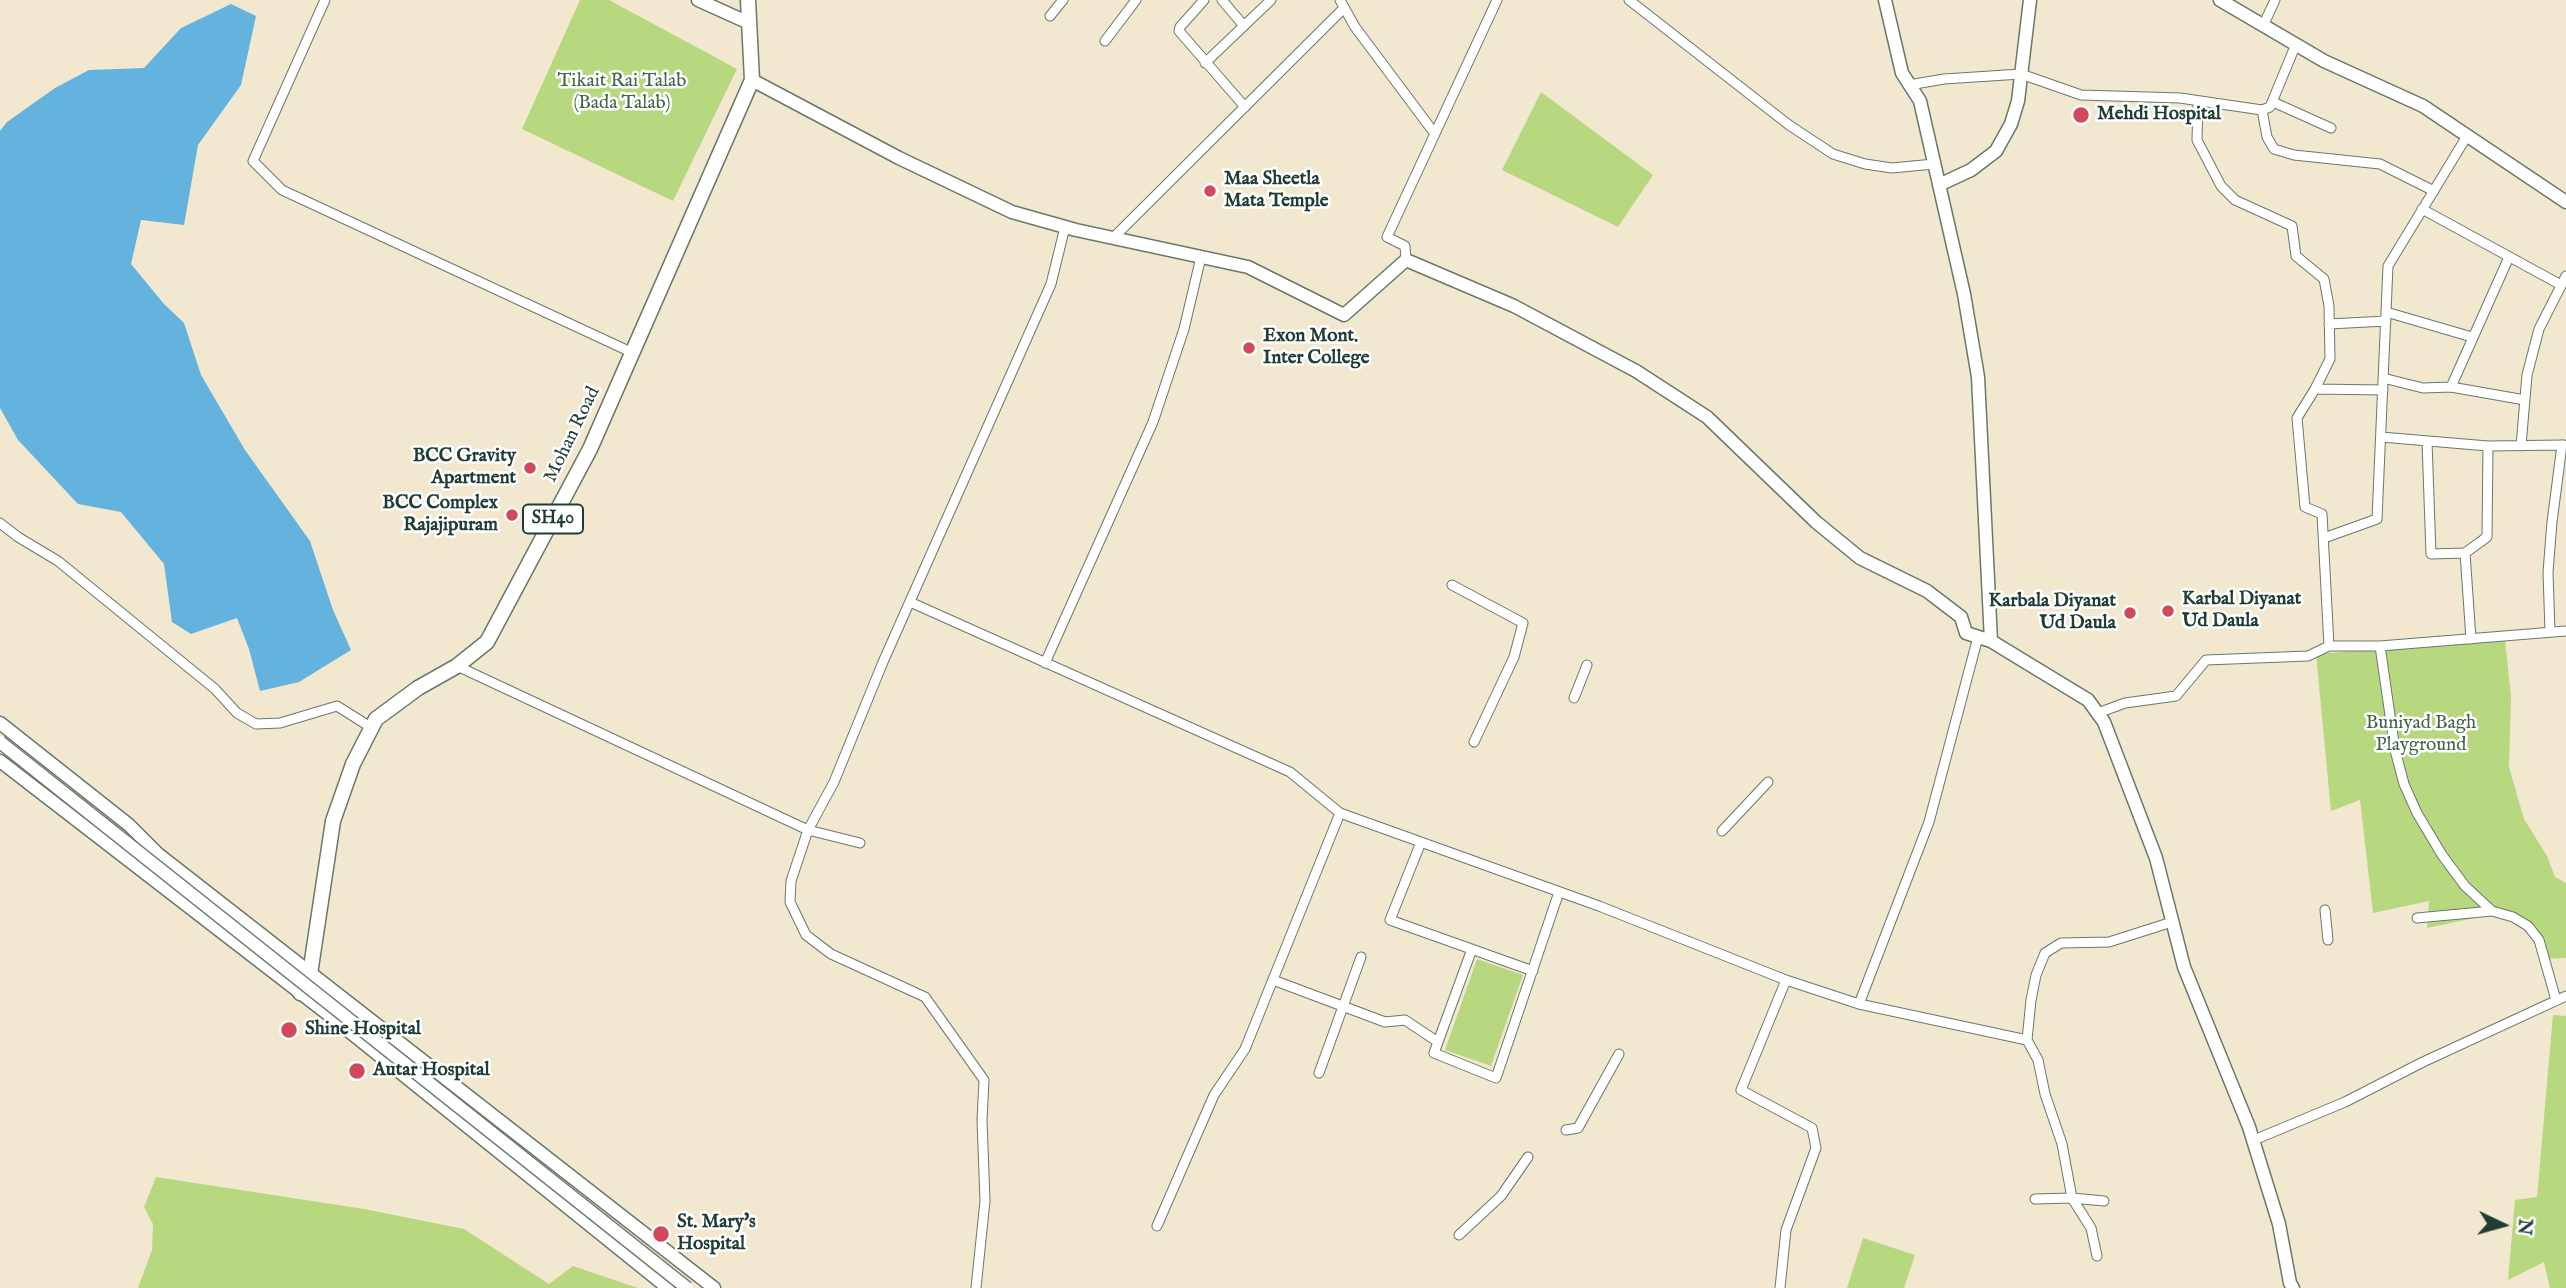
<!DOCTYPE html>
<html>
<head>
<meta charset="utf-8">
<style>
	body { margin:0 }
	#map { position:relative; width:2566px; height:1288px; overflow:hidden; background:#f1e8cf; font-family:"IM FELL English",serif }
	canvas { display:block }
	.north { position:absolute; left:2468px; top:1190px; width:70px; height:70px; -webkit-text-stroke:5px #fff; paint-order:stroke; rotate:95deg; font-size:19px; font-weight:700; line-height:28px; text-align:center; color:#1f3d34 }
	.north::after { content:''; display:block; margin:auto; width:24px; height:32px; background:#1f3d34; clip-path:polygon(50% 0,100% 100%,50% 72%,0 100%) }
</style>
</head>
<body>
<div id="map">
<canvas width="2566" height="1288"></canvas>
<div class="north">N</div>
</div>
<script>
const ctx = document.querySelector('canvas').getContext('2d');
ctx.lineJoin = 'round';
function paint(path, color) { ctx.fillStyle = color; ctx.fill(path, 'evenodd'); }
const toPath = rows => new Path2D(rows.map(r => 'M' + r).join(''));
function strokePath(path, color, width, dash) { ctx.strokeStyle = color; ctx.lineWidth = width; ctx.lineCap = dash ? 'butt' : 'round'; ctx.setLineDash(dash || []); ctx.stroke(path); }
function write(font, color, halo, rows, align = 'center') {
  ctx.font = font + ' "IM FELL English",serif'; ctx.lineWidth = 5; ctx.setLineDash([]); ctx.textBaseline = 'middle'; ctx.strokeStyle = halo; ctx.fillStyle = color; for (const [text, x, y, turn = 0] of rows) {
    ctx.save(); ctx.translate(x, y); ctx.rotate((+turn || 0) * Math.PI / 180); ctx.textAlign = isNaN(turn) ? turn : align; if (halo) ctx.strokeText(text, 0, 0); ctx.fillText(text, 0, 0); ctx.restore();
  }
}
paint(toPath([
	[580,0,609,0,737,69,673,201,522,129],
	[1541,92,1653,175,1618,227,1502,170],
	[2505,639,2511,697,2509,767,2524,819,2547,856,2555,877,2566,883,2566,958,2545,959,2528,933,2508,911,2427,928,2429,901,2373,913,2360,800,2331,811,2316,654],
	[1477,959,1523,975,1491,1066,1445,1050],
	[2553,1015,2566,1016,2566,1288,2550,1288,2544,1262,2508,1280,2515,1200,2537,1197],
	[156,1177,364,1209,464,1229,549,1284,573,1266,638,1288,138,1288,152,1250,153,1224,144,1207],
	[1863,1238,1915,1255,1904,1288,1847,1288]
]), '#b8d87f');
paint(toPath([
	[231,4,256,16,241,85,198,145,184,225,141,220,131,264,164,304,184,323,201,375,245,450,310,541,333,610,351,650,299,682,260,691,249,649,237,618,191,634,172,622,164,564,121,512,78,504,18,440,0,408,0,131,7,122,55,88,89,70,144,68,181,28]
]), '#63b3de');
const street = toPath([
	[325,0,253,161,282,190,633,353],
	[1204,0,1180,27,1179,31,1245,107],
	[1222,0,1244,26],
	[1340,0,1355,27,1435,134],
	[1629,0,1789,125,1833,154,1865,164,1892,168,1934,164],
	[1050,16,1063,0],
	[2263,26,2275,0],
	[1105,41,1136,0],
	[1205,63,1271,0],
	[1909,85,1944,79,2021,74,2081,95,2180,98,2262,110,2270,107,2296,44],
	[2198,102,2197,140,2221,186,2235,200,2292,226,2296,256,2324,279,2329,306,2330,359,2315,389,2297,418,2305,507,2322,514,2329,646],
	[2273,102,2331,128],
	[2262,110,2267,137,2274,149,2294,155,2380,164,2434,191],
	[2422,209,2561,285],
	[1113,238,1344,8],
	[1406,260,1405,246,1387,237,1497,0],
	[2386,312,2472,337],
	[2329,324,2386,321],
	[2383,378,2423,388,2451,387,2525,400],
	[2451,387,2509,257],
	[2315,389,2383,390],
	[2381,437,2488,446,2564,445],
	[2427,442,2431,554,2465,553,2487,537,2488,446],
	[2521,446,2527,375,2539,329,2566,276],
	[0,523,18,537,58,561,215,689,237,713,256,724,280,723,337,706,372,728],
	[2324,538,2377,519,2388,266,2467,136],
	[2465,553,2471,639],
	[1452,585,1523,623,1514,657,1474,742],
	[910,602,1290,772,1340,813,1599,906,1786,980],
	[2550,632,2548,572,2552,522,2562,445],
	[2380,646,2395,750,2404,784,2417,813,2442,855,2465,886,2492,911],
	[1045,663,1153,422,1184,329,1201,257],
	[457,666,808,830,860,843],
	[1574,698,1587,665],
	[2098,713,2125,703,2176,696,2206,660,2308,656,2329,646,2380,646,2566,631],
	[1722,831,1768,782],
	[1421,842,1390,920,1533,971],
	[2325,910,2328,940],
	[2417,918,2492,911,2513,917,2528,926,2539,940,2556,1000],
	[1472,949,1434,1053,1496,1078,1559,892],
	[1273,980,1385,1022,1405,1020,1438,1042],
	[1859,1004,1929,822,1978,637],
	[2027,1040,2038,1060,2045,1094,2062,1144,2072,1198,2091,1228,2097,1256],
	[1319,1073,1361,957],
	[1566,1130,1578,1128,1619,1054],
	[2254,1140,2345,1102,2423,1062,2566,996],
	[2035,1199,2072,1198,2104,1201],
	[1157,1226,1214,1095,1245,1049,1340,813],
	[1459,1235,1501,1196,1528,1157],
	[976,1288,985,1201,982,1120,984,1080,925,997,831,954,806,935,790,902,791,881,808,830,834,782,883,662,1051,284,1065,227],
	[1780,1288,1786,1230,1816,1148,1812,1128,1741,1090,1786,980,1859,1004,2027,1040,2031,1000,2036,975,2045,953,2061,943,2109,942,2172,922]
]);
const secondary = toPath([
	[698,0,749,23],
	[1885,0,1902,73,1920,101,1964,294,1978,377,1991,641],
	[2220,0,2324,61,2423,106,2566,202],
	[752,80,899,158,1012,212,1076,230,1248,267,1344,315,1406,260,1514,306,1636,371,1707,417,1816,522,1860,558,1927,591,1961,617,1966,633,1991,641,2088,700,2104,722,2156,858,2184,967,2249,1127,2279,1224,2290,1283,2293,1288],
	[1939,185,1971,170,1996,151,2011,124,2018,101,2030,0],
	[0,723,129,825,158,854,714,1288],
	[0,761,324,1011,668,1288]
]);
const primary = toPath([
	[300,993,310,974,333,821,353,764,376,719,418,688,457,666,487,642,590,449,752,80,748,0]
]);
strokePath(street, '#68796a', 11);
strokePath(secondary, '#68796a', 15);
strokePath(primary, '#68796a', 17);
strokePath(street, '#fff', 9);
strokePath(secondary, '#fff', 12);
strokePath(primary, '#fff', 14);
const secondaryBridge = toPath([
	[0,742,687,1288]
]);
strokePath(secondaryBridge, '#68796a', 15, []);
strokePath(secondaryBridge, '#fff', 12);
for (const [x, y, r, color] of [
	[2081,115,9,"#d1495b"],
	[1210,191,7,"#d1495b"],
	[1249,348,7,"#d1495b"],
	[530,468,7,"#d1495b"],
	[512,515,7,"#d1495b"],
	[2168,611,7,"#d1495b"],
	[2130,613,7,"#d1495b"],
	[289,1030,9,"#d1495b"],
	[357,1071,9,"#d1495b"],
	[661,1234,9,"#d1495b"]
]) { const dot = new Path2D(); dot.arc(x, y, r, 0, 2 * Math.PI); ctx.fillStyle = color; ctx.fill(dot); strokePath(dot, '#fff', 2.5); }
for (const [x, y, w] of [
	[553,519,60]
]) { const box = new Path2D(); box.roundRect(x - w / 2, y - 14.5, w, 29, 5); ctx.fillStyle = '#fff'; ctx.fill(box); strokePath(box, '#1f3d34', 2); }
write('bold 18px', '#1f3d34', null, [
	["SH40",553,519]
]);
write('19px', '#456447', '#fff', [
	["Tikait Rai Talab",622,82],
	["(Bada Talab)",622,104],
	["Buniyad Bagh",2421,724],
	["Playground",2421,746]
]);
write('bold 19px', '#1f3d34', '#fff', [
	["Mehdi Hospital",2097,115],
	["Maa Sheetla",1224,180],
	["Mata Temple",1224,202],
	["Exon Mont.",1263,337],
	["Inter College",1263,359],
	["BCC Gravity",516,457,"right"],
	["Apartment",516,479,"right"],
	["BCC Complex",498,504,"right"],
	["Rajajipuram",498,526,"right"],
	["Karbal Diyanat",2182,600],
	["Ud Daula",2182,622],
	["Karbala Diyanat",2116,602,"right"],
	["Ud Daula",2116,624,"right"],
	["Shine Hospital",305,1030],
	["Autar Hospital",373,1071],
	["St. Mary's",677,1223],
	["Hospital",677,1245]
], 'left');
write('19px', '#1f3d34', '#fff', [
	["Mohan Road",573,435,-64]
]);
</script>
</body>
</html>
